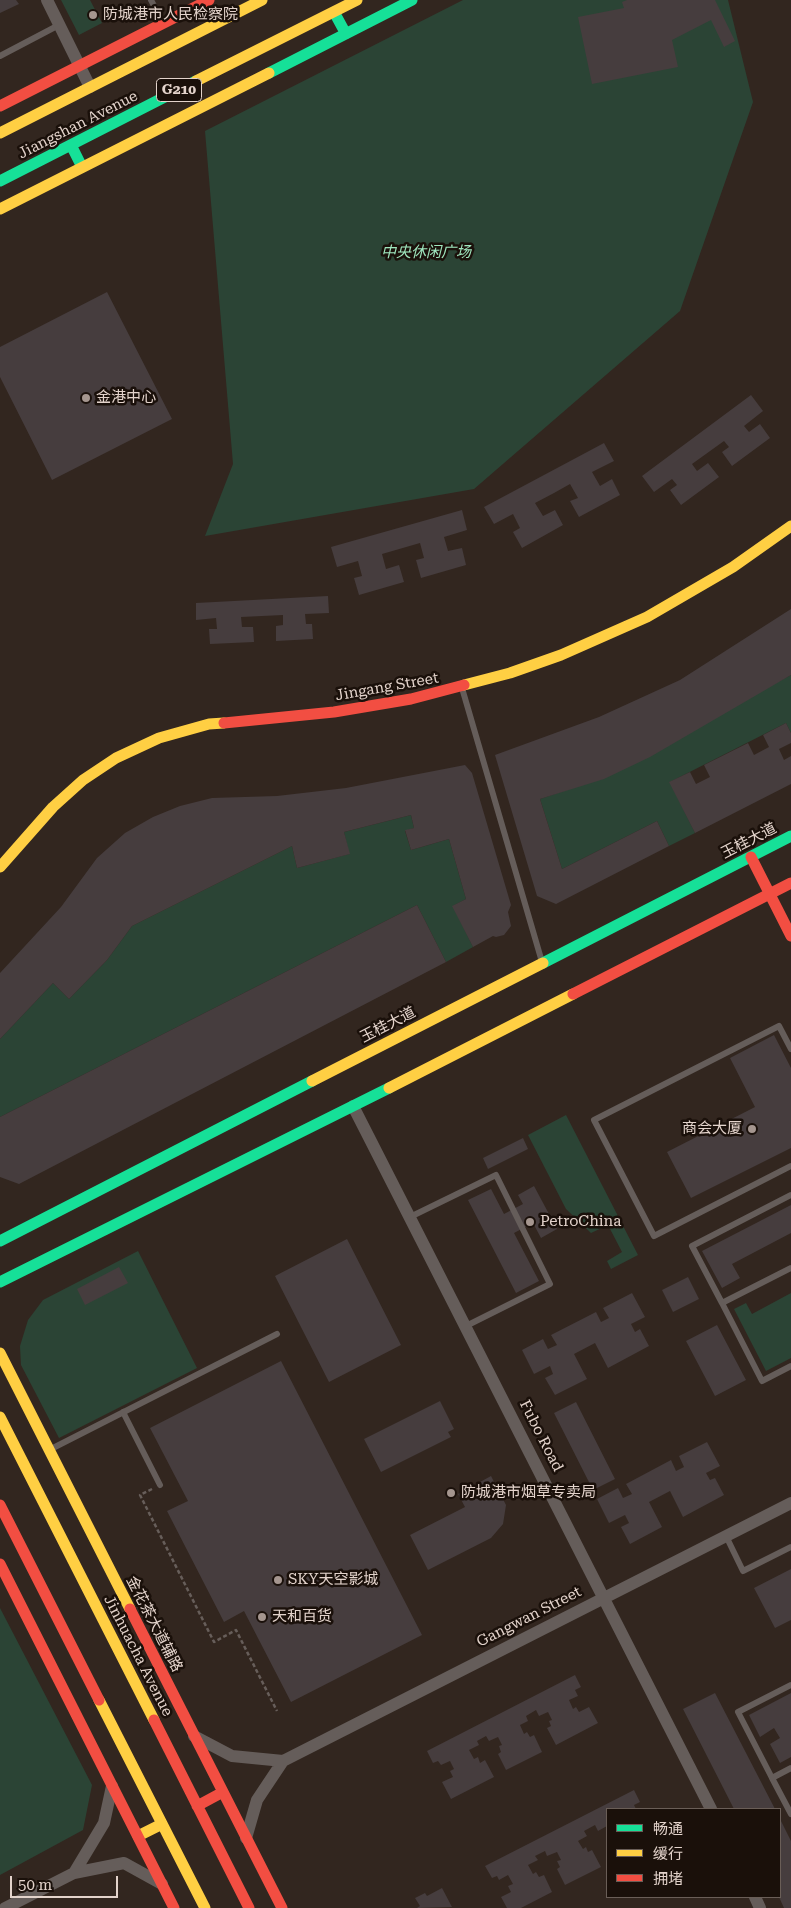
<!DOCTYPE html>
<html>
<head>
<meta charset="utf-8">
<style>
	body { margin:0 }
	#map { position:relative; width:791px; height:1908px; overflow:hidden; background:#32261f; font-family:"Roboto Serif","Noto Sans SC",serif }
	canvas { display:block }
	.legend { position:absolute; left:606px; top:1808px; width:175px; height:90px; box-sizing:border-box; background:#1a100a; border:1px solid #6a5e57; margin:0; padding:6px 9px; list-style:none; font-size:15px; color:#e3d3cb }
	.legend li { display:flex; align-items:center; gap:10px; height:25px }
	.legend b { width:25px; border:1px solid #6a5e57 }
	.scale { position:absolute; left:10px; top:1876px; width:108px; height:22px; box-sizing:border-box; border:2px solid #e3d3cb; border-top:0; padding-left:6px; font-size:15px; line-height:18px; white-space:nowrap; color:#e3d3cb; -webkit-text-stroke:4px #1a100a; paint-order:stroke }
</style>
</head>
<body>
<div id="map">
<canvas width="791" height="1908"></canvas>
<ul class="legend">
<li><b style="height:6px;background:#16e098"></b>畅通</li>
<li><b style="height:6px;background:#ffcf43"></b>缓行</li>
<li><b style="height:6px;background:#f24e42"></b>拥堵</li>
</ul>
<div class="scale">50 m</div>
</div>
<script>
const ctx = document.querySelector('canvas').getContext('2d');
ctx.lineJoin = 'round';
function paint(path, color) { ctx.fillStyle = color; ctx.fill(path, 'evenodd'); }
const toPath = rows => new Path2D(rows.map(r => 'M' + r).join(''));
function strokePath(path, color, width, dash) { ctx.strokeStyle = color; ctx.lineWidth = width; ctx.lineCap = dash ? 'butt' : 'round'; ctx.setLineDash(dash || []); ctx.stroke(path); }
function write(font, color, halo, rows, align = 'center') {
  ctx.font = font + ' "Roboto Serif","Noto Sans SC",serif'; ctx.lineWidth = 5; ctx.setLineDash([]); ctx.textBaseline = 'middle'; ctx.strokeStyle = halo; ctx.fillStyle = color; for (const [text, x, y, turn = 0] of rows) {
    ctx.save(); ctx.translate(x, y); ctx.rotate((+turn || 0) * Math.PI / 180); ctx.textAlign = isNaN(turn) ? turn : align; if (halo) ctx.strokeText(text, 0, 0); ctx.fillText(text, 0, 0); ctx.restore();
  }
}
paint(toPath([
	[61,0,90,0,102,23,79,35],
	[463,0,728,0,753,102,680,311,474,489,205,536,233,464,205,131],
	[791,675,791,733,786,723,670,782,695,833,669,846,657,821,562,869,540,799,584,784],
	[411,815,414,828,405,831,411,850,449,839,466,899,453,906,473,947,446,962,417,905,0,1117,0,1039,53,983,69,999,107,960,132,926,292,846,297,868,349,854,344,832],
	[566,1115,638,1255,611,1269,607,1261,622,1252,608,1225,591,1233,566,1209,528,1135],
	[138,1251,197,1368,59,1438,21,1365,20,1346,28,1320,43,1300],
	[791,1293,791,1358,766,1371,734,1309,746,1303,752,1314],
	[0,1608,92,1785,83,1830,0,1875]
]), '#2b4435');
paint(toPath([
	[0,0,16,0,19,4,0,13],
	[627,0,715,0,735,41,724,47,711,20,672,40,678,67,592,84,578,17,624,8,622,2],
	[107,292,172,419,52,480,0,377,0,347],
	[751,395,763,411,744,426,749,432,760,424,770,438,732,466,722,452,729,447,724,441,692,464,697,471,708,463,719,477,681,505,670,490,677,485,672,479,654,492,642,476],
	[604,443,614,461,592,472,600,486,612,479,620,495,579,517,570,501,578,498,570,484,554,493,535,503,543,516,555,510,563,525,522,548,513,532,520,528,513,514,494,524,484,507],
	[462,510,467,530,444,537,448,551,462,548,466,565,421,578,416,560,424,558,420,543,382,554,386,569,399,565,404,582,359,595,354,578,362,576,358,561,337,567,331,547],
	[328,596,329,613,305,614,306,624,312,624,313,639,276,641,276,626,283,625,283,615,241,617,242,627,253,627,254,642,210,644,209,629,217,629,216,618,196,620,196,603],
	[791,609,791,675,650,757,604,779,540,799,562,869,657,821,669,846,556,904,537,896,495,755,599,717,680,680],
	[786,723,791,733,791,743,779,749,784,760,791,756,791,784,695,833,669,782,690,772,696,784,710,777,704,765,748,743,754,755,769,747,763,735],
	[465,765,472,773,511,905,508,912,511,926,504,935,496,937,493,936,473,947,452,906,466,899,449,839,411,850,405,830,414,828,411,815,344,832,350,854,297,868,292,846,132,926,107,960,69,999,53,983,0,1039,0,973,61,907,97,858,125,833,153,817,180,806,212,798,277,796,346,788],
	[417,905,446,962,19,1184,0,1177,0,1117],
	[774,1035,791,1068,791,1148,691,1198,667,1152,755,1107,730,1058],
	[523,1138,528,1149,488,1169,483,1158],
	[534,1186,557,1229,541,1238,533,1223,514,1233,539,1281,516,1293,468,1200,491,1189,504,1214,523,1204,518,1195],
	[791,1205,791,1233,732,1264,740,1278,722,1288,702,1251],
	[347,1239,401,1345,329,1382,275,1276],
	[119,1267,128,1283,85,1305,77,1289],
	[688,1277,699,1299,673,1312,662,1290],
	[632,1293,645,1317,631,1324,635,1332,640,1329,649,1346,608,1368,595,1343,574,1354,587,1379,555,1395,545,1378,553,1374,550,1366,534,1374,522,1350,543,1339,548,1349,557,1345,551,1335,596,1312,601,1322,609,1318,603,1308],
	[717,1325,746,1380,715,1396,686,1341],
	[281,1361,422,1635,291,1702,244,1611,224,1622,167,1511,188,1501,150,1428],
	[440,1401,454,1429,448,1432,451,1437,381,1472,364,1439],
	[576,1402,615,1479,593,1490,554,1413],
	[707,1442,720,1466,706,1473,710,1480,715,1478,724,1495,683,1517,670,1491,649,1502,662,1527,630,1544,621,1527,629,1523,625,1515,609,1523,597,1499,618,1488,623,1498,632,1494,626,1484,671,1460,676,1471,684,1467,679,1456],
	[491,1476,506,1505,503,1524,491,1538,428,1570,410,1535,465,1507,458,1494],
	[791,1569,791,1620,775,1628,754,1588],
	[575,1675,581,1687,575,1690,578,1696,569,1700,573,1709,576,1707,579,1712,589,1707,598,1723,556,1745,547,1728,551,1726,549,1721,552,1720,548,1712,539,1716,536,1710,526,1716,528,1721,520,1725,524,1734,527,1732,530,1737,534,1735,542,1752,506,1770,498,1754,501,1752,499,1746,502,1745,498,1737,489,1741,486,1736,477,1741,479,1745,469,1750,474,1759,478,1757,480,1763,485,1760,494,1777,451,1799,442,1782,453,1777,450,1771,454,1769,450,1761,441,1765,438,1761,433,1763,427,1751],
	[715,1693,775,1809,734,1809,683,1709],
	[791,1693,791,1757,780,1763,770,1744,780,1738,774,1728,760,1737,749,1715],
	[634,1790,640,1802,634,1805,636,1809,607,1809,607,1826,598,1831,595,1825,584,1831,587,1836,578,1841,583,1849,586,1847,588,1852,592,1850,601,1867,565,1885,557,1869,560,1867,557,1861,561,1860,557,1852,547,1856,545,1851,535,1856,538,1860,528,1865,533,1874,536,1872,539,1877,544,1875,552,1892,521,1908,507,1908,501,1897,511,1892,508,1886,513,1884,508,1875,499,1880,497,1876,492,1878,485,1866],
	[780,1819,791,1841,791,1908,784,1908,779,1897],
	[442,1888,452,1907,417,1908,420,1906,415,1898,425,1893,427,1896]
]), '#463d3e');
strokePath(toPath([
	[152,1489,140,1495,214,1642,236,1630,277,1711]
]), '#675e5a', 2.5, [4, 2.5]);
strokePath(toPath([
	[151,0,162,21],
	[0,56,59,25],
	[462,688,542,962],
	[791,1049,779,1026,594,1120,654,1236,791,1166],
	[410,1217,496,1175,550,1284,466,1326],
	[791,1268,722,1303,762,1381,791,1366],
	[722,1303,692,1246,791,1195],
	[123,1412,160,1485],
	[51,1449,277,1334],
	[726,1536,743,1571,791,1547],
	[791,1768,772,1778,791,1814],
	[772,1778,738,1712,791,1685]
]), '#655d5a', 6);
strokePath(toPath([
	[47,0,90,87],
	[353,1106,711,1809],
	[194,1736,232,1756,283,1761],
	[246,1838,257,1800,283,1761,791,1503],
	[74,1873,104,1823,112,1786],
	[755,1897,760,1908],
	[5,1908,74,1873,124,1863,162,1884]
]), '#655d5a', 12);
strokePath(toPath([
	[334,12,346,34],
	[269,73,412,0],
	[71,145,82,167],
	[0,181,196,81],
	[543,963,791,836],
	[0,1241,312,1081],
	[0,1282,389,1088]
]), '#16e098', 11);
strokePath(toPath([
	[196,81,357,0],
	[0,133,262,0],
	[0,209,269,73],
	[464,685,510,673,561,655,647,617,733,567,791,526],
	[0,867,53,807,83,780,116,758,159,738,209,724,224,723],
	[312,1081,543,963],
	[389,1088,573,994],
	[0,1353,130,1609],
	[0,1417,154,1720],
	[99,1700,205,1908],
	[138,1836,162,1824]
]), '#ffcf43', 11);
strokePath(toPath([
	[0,106,209,0],
	[224,723,334,712,411,699,464,685],
	[751,857,791,936],
	[573,994,791,883],
	[0,1505,99,1700],
	[0,1564,174,1908],
	[130,1609,282,1908],
	[154,1720,249,1908],
	[197,1806,223,1792]
]), '#f24e42', 11);
for (const [x, y, r, color] of [
	[93,15,5,"#a5968f"],
	[86,398,5,"#a5968f"],
	[752,1129,5,"#a5968f"],
	[530,1222,5,"#a5968f"],
	[451,1493,5,"#a5968f"],
	[278,1580,5,"#a5968f"],
	[262,1617,5,"#a5968f"]
]) { const dot = new Path2D(); dot.arc(x, y, r, 0, 2 * Math.PI); ctx.fillStyle = color; ctx.fill(dot); strokePath(dot, '#1a100a', 2); }
for (const [x, y, w] of [
	[179,90,45]
]) { const box = new Path2D(); box.roundRect(x - w / 2, y - 11.5, w, 23, 4); ctx.fillStyle = '#1a100a'; ctx.fill(box); strokePath(box, '#e3d3cb', 1); }
write('bold 14px', '#e3d3cb', null, [
	["G210",179,90]
]);
write('15px', '#e3d3cb', '#1a100a', [
	["防城港市人民检察院",103,15],
	["金港中心",96,398],
	["商会大厦",742,1129,"right"],
	["PetroChina",540,1222],
	["防城港市烟草专卖局",461,1493],
	["SKY天空影城",288,1580],
	["天和百货",272,1617]
], 'left');
write('15px', '#e3d3cb', '#1a100a', [
	["Jiangshan Avenue",78,125,-27],
	["Jingang Street",387,687,-10],
	["玉桂大道",749,841,-27],
	["玉桂大道",388,1025,-27],
	["Fubo Road",541,1436,63],
	["Gangwan Street",529,1617,-27],
	["金花茶大道辅路",154,1624,63],
	["Jinhuacha Avenue",138,1656,63]
]);
write('italic 15px', '#9fe6be', '#1a100a', [
	["中央休闲广场",426,253]
]);
</script>
</body>
</html>
